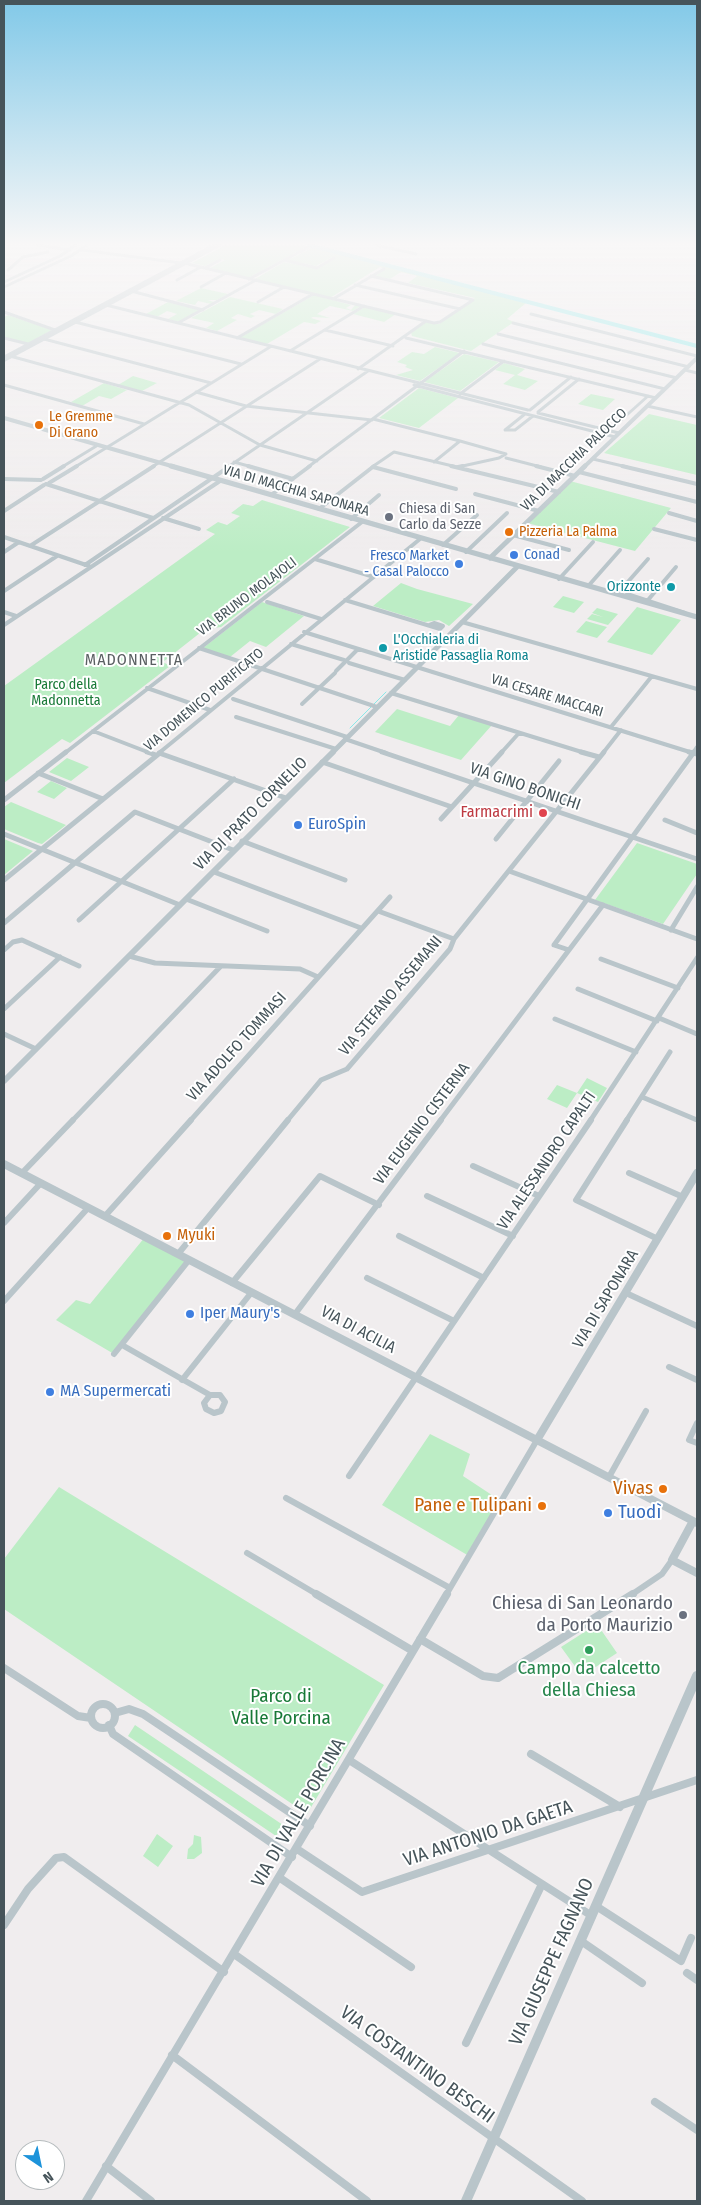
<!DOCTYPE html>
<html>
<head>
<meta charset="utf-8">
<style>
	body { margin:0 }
	#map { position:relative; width:701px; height:2205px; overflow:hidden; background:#f0edee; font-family:"Fira Sans Condensed",sans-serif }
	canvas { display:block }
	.frame { position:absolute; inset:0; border:5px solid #46545a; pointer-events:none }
	.north { position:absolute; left:15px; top:2140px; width:50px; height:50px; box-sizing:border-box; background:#fff; border:1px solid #b5bbbd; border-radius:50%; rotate:146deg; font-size:14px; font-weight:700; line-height:20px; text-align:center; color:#46545a }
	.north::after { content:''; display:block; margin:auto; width:18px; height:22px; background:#1d93da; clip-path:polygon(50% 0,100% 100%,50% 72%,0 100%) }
</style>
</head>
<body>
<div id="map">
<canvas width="701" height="2205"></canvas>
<div class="frame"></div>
<div class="north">N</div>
</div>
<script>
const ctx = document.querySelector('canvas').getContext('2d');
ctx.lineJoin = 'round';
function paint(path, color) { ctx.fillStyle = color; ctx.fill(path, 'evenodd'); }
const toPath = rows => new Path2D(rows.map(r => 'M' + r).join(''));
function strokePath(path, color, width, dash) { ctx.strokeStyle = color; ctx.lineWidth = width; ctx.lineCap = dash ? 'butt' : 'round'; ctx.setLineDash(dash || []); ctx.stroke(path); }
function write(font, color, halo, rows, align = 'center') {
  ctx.font = font + ' "Fira Sans Condensed",sans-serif'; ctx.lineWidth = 4; ctx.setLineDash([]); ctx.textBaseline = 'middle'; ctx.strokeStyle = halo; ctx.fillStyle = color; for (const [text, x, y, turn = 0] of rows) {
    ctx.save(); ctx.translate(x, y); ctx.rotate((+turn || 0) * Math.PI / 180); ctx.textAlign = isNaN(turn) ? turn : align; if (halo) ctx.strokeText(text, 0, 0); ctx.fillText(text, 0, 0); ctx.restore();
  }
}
paint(toPath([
	[226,245,303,245,526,303,507,319,514,322,471,351,412,336,411,333,426,322,439,324,475,298,408,283,417,276,401,272,390,279,375,276,384,269,380,267,330,298,255,279,284,262,318,269,333,257,316,266,288,260,310,249,306,247,248,278,210,268,225,260,220,259,205,266,192,263],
	[201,288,228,294,217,300,208,300,214,302,211,304,198,301,195,305,176,301],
	[314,295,351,305,346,308,351,310,355,305,361,306,353,311,330,306,317,314,330,318,313,317,311,318,321,321,315,324,304,322,267,344,239,338],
	[230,297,283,309,276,314,259,310,250,314,255,316,251,318,238,314,231,318,237,320,217,331,206,328,214,323,191,318],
	[168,302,200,310,178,322,168,319,177,314,167,311,157,317,146,314],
	[365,307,396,314,384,322,353,314],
	[8,315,52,330,27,344,4,338,4,317],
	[435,347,460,353,420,381,396,375,413,370,405,367,407,365,397,362,412,352,424,354],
	[464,354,499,362,460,391,424,382],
	[504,363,525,369,517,375,538,381,525,390,503,384,515,375,495,370],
	[133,376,157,383,142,391,118,385],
	[104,383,127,390,111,399,99,396,82,406,71,402],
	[419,388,458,398,419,428,379,418],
	[591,394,615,399,603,410,578,404],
	[649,414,697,425,697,475,604,453],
	[570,481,671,508,635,551,527,523],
	[262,500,350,527,221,627,205,629,163,662,170,666,70,743,62,739,4,783,4,686,215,534,206,530,218,522,227,525,240,516,231,513,243,504,253,506],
	[401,583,417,589,473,604,449,626,439,620,425,622,373,606],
	[563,596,584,602,574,613,553,607],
	[262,602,304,616,266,647,250,641,230,657,203,648],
	[637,607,681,620,652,655,607,642],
	[597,608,618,614,608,625,587,619,592,614,603,617,592,613],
	[586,621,607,627,597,638,576,632],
	[397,709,450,726,459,715,492,725,461,760,375,732],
	[67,758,89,767,71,781,49,772],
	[51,781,67,788,54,799,37,792],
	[11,802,66,825,42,844,38,843,4,829,4,807],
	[4,839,33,851,4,875],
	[637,843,697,864,697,874,663,924,595,900],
	[587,1078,607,1088,598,1102,577,1093,567,1108,547,1099,557,1085,577,1093],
	[145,1237,190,1258,114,1354,56,1320,76,1300,90,1304],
	[430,1434,470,1454,463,1476,501,1501,469,1556,382,1505],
	[59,1487,384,1685,307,1814,4,1609,4,1559],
	[597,1624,617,1653,582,1676,561,1647],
	[135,1725,283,1825,276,1836,128,1736],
	[157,1834,173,1846,158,1867,143,1856],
	[194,1835,201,1837,202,1853,194,1859,187,1859,188,1849,193,1844]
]), '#bcedc5');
strokePath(toPath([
	[350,728,386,692]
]), '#89e8e9', 1);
strokePath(toPath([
	[309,245,697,346]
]), '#89e8e9', 4);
strokePath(toPath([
	[37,245,70,250],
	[376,245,416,254],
	[82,250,181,263],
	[284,260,317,268,334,258],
	[184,263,434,323,440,322,473,300],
	[205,268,220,260],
	[8,270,23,257,48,252],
	[371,276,473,300],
	[249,279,307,248],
	[177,280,201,267],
	[4,282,60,256,76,245],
	[355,285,460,309],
	[4,287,71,256,87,245],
	[201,287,226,273],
	[131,291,203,310],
	[333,299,384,269],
	[258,302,284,287],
	[106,305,528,410],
	[4,312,55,330],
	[531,314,697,356],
	[75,322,241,364],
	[178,323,256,280],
	[513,323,689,367],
	[325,330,393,346],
	[498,334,677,378],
	[4,338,28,344],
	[237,338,313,294],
	[406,338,656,398],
	[44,339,211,383],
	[483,344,665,389],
	[290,351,364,306],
	[10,356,189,405,260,445,317,461],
	[4,357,214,245],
	[358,369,426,321],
	[685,370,697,373],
	[4,385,144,424],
	[414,385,615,437],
	[196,392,246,406,372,420],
	[460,394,504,361],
	[647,406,697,417],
	[530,410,571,377],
	[538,412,579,379],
	[538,413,619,433],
	[525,414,505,430,515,430,533,416],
	[373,419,460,441,434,462],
	[610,430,648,396],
	[506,458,541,467],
	[593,459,627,467],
	[234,462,252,467],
	[62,467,98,445],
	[75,467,270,347],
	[152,467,320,359],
	[228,467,368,371],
	[308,467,464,351],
	[372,467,394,452,457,467],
	[458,467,499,458,506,454,460,441]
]), '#b9c5ca', 3);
strokePath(toPath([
	[248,466,293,479],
	[451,466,559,492],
	[536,466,575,476],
	[622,466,697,484],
	[373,467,456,489],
	[458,467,463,466],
	[579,472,697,502],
	[4,479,41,480],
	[43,479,64,466],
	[49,483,77,466],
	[46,484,153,518],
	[475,494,539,511],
	[271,495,310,466],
	[319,509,374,466],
	[4,511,44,485],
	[669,513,697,521],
	[163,518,199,529],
	[351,519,379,495],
	[654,529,697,540],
	[513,535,569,550],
	[4,537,89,566],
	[443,545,477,515],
	[30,546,154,466],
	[4,552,19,542],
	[466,552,507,513],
	[315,559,374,577],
	[85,565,230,466],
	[559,579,593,542],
	[590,584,620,550],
	[4,591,57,556],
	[619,592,648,559],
	[627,594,685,613],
	[345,600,440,629,443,626,434,623,429,625],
	[648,600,676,567],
	[267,602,321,619],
	[4,612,16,616],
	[462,622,697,689],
	[4,625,220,481],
	[304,632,693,753],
	[291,644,344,660],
	[199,648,377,707],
	[349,663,405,680],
	[336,671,358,649],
	[147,688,210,710],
	[391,693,585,753],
	[233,699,347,737],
	[302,704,335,673],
	[236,717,336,749],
	[611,727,652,676],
	[93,731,150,753],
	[345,739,386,753],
	[65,753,362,522],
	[159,753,420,539],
	[501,753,519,733],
	[603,753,621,730],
	[693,753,697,747]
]), '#b9c5ca', 4);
strokePath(toPath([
	[147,752,156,755],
	[382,752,697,859],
	[581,752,599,757],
	[689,752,697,754],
	[159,753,286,798],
	[322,762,452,807],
	[38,773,103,799],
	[4,800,66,752],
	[441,819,502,752],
	[665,820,697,833],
	[4,834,180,905],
	[496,839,559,761],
	[242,841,345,880],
	[509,871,697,939],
	[214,872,361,928],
	[4,880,161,752],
	[186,899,267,931],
	[603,905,569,950,554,945,694,752],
	[378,911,454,939],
	[79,920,234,779],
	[4,923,135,812,233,850],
	[671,930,697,887],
	[4,950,13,942,22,940,79,966],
	[129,956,155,963,300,969,318,977],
	[601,959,678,988],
	[578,989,657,1021],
	[4,1009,60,957],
	[659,1018,697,1034],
	[555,1019,636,1052],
	[4,1034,36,1049],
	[642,1097,697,1120],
	[72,1121,221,966],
	[190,1121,390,897],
	[287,1121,321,1080,347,1069,450,949,454,939,604,752],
	[440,1121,569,950],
	[590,1121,697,958],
	[626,1121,670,1052]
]), '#b9c5ca', 5);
strokePath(toPath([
	[627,1120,576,1200,658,1239],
	[473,1166,539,1196],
	[22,1173,73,1120],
	[629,1173,683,1197],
	[427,1196,513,1236],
	[105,1216,191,1120],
	[4,1223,41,1183],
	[399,1236,484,1278],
	[178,1254,288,1120],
	[367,1278,454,1321],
	[232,1283,320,1176,379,1205],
	[626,1293,697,1326],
	[4,1301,88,1208],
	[295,1314,441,1120],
	[122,1345,210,1395],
	[114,1354,189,1260],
	[669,1367,697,1380],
	[182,1380,251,1293],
	[210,1395,220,1395,225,1402,221,1411,214,1413,206,1409,204,1403,210,1395],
	[697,1423,689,1440,697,1443],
	[349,1476,591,1120],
	[609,1477,646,1411],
	[286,1498,450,1588],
	[247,1553,318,1595],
	[446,1595,537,1440],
	[631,1595,662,1574,672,1560]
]), '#b9c5ca', 6);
strokePath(toPath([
	[316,1594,413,1651],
	[420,1639,483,1676,498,1678,633,1594],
	[4,1668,78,1716,91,1718],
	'91 1716a12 12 0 1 1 24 0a12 12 0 1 1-24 0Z',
	[115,1713,129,1709,143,1714,310,1826],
	[109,1725,113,1734,292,1857],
	[531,1754,620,1807],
	[349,1760,592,1916],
	[297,1849,362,1892,697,1780],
	[280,1878,411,1967],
	[596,1906,681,1961,691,1938],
	[4,1925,28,1889,56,1858,64,1857,224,1972],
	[581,1941,642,1983],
	[234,1954,582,2201],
	[687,1973,697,1980],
	[466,2043,542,1884],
	[172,2055,367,2201],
	[655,2102,697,2130],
	[106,2166,151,2201],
	[86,2201,447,1594]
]), '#b9c5ca', 8);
strokePath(toPath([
	[4,360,219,245],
	[4,418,175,467],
	[584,467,697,358]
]), '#b9c5ca', 4);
strokePath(toPath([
	[171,466,697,617],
	[490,558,585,466],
	[332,753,517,567]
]), '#b9c5ca', 5);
strokePath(toPath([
	[4,1081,333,752]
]), '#b9c5ca', 6);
strokePath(toPath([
	[4,1164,697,1523],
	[537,1440,697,1173],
	[693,1521,672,1560,697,1573]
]), '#b9c5ca', 8);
strokePath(toPath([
	[466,2201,697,1676]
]), '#b9c5ca', 10);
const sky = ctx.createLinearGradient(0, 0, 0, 553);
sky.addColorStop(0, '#82c9e8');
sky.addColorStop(0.44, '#f8f7f7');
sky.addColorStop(1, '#f8f7f700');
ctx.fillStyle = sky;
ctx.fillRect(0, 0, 701, 553);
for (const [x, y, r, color] of [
	[39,425,5,"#e8710a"],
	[389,517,5,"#6b7280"],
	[509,532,5,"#e8710a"],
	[514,555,5,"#3f7fe0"],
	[459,564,5,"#3f7fe0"],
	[671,587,5,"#0f9aa8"],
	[383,648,5,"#0f9aa8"],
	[543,813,5,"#e0444e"],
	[298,825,5,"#3f7fe0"],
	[167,1236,5,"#e8710a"],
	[190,1314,5,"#3f7fe0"],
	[50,1392,5,"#3f7fe0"],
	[663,1489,5,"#e8710a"],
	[542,1506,5,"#e8710a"],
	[608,1513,5,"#3f7fe0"],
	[683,1615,5,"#6b7280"],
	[589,1650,5,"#2e9e5b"]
]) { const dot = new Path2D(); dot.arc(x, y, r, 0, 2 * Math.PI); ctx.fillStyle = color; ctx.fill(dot); strokePath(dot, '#fff', 2); }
write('14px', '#c56008', '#fff', [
	["Le Gremme",49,417],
	["Di Grano",49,433],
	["Pizzeria La Palma",519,532]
], 'left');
write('14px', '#46545a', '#fff', [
	["VIA DI MACCHIA PALOCCO",574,460,-44],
	["VIA DI MACCHIA SAPONARA",296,491,16],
	["VIA BRUNO MOLAJOLI",247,597,-37],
	["VIA CESARE MACCARI",547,696,17],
	["VIA DOMENICO PURIFICATO",204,700,-40]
]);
write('14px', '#5b616d', '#fff', [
	["Chiesa di San",399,509],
	["Carlo da Sezze",399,525]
], 'left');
write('14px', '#366cbe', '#fff', [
	["Conad",524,555],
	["Fresco Market",449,556,"right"],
	["- Casal Palocco",449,572,"right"]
], 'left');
write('14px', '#0d838f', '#fff', [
	["Orizzonte",661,587],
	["L'Occhialeria di",393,640,"left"],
	["Aristide Passaglia Roma",393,656,"left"]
], 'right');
write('14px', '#187937', '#fff', [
	["Parco della",66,685],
	["Madonnetta",66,701]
]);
ctx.letterSpacing = '1px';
write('16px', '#5a5f62', '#fff', [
	["MADONNETTA",134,661]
]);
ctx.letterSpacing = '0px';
write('16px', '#46545a', '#fff', [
	["VIA GINO BONICHI",525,787,19],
	["VIA DI PRATO CORNELIO",251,814,-45],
	["VIA STEFANO ASSEMANI",391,996,-50],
	["VIA ADOLFO TOMMASI",237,1047,-48],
	["VIA EUGENIO CISTERNA",422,1124,-53],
	["VIA ALESSANDRO CAPALTI",547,1161,-56],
	["VIA DI SAPONARA",606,1299,-59],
	["VIA DI ACILIA",358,1330,28]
]);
write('16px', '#be3a42', '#fff', [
	["Farmacrimi",533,813]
], 'right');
write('16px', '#366cbe', '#fff', [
	["EuroSpin",308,825],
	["Iper Maury's",200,1314],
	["MA Supermercati",60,1392]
], 'left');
write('16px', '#c56008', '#fff', [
	["Myuki",177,1236]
], 'left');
write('19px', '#c56008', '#fff', [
	["Vivas",653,1489],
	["Pane e Tulipani",532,1506]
], 'right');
write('19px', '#366cbe', '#fff', [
	["Tuodì",618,1513]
], 'left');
write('19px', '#5b616d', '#fff', [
	["Chiesa di San Leonardo",673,1604],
	["da Porto Maurizio",673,1626]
], 'right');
write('19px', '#27864d', '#fff', [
	["Campo da calcetto",589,1669],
	["della Chiesa",589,1691]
]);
write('19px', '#187937', '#fff', [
	["Parco di",281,1697],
	["Valle Porcina",281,1719]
]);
write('19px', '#46545a', '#fff', [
	["VIA DI VALLE PORCINA",299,1813,-60],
	["VIA ANTONIO DA GAETA",488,1834,-18],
	["VIA GIUSEPPE FAGNANO",552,1962,-66],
	["VIA COSTANTINO BESCHI",417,2065,36]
]);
</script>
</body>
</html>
